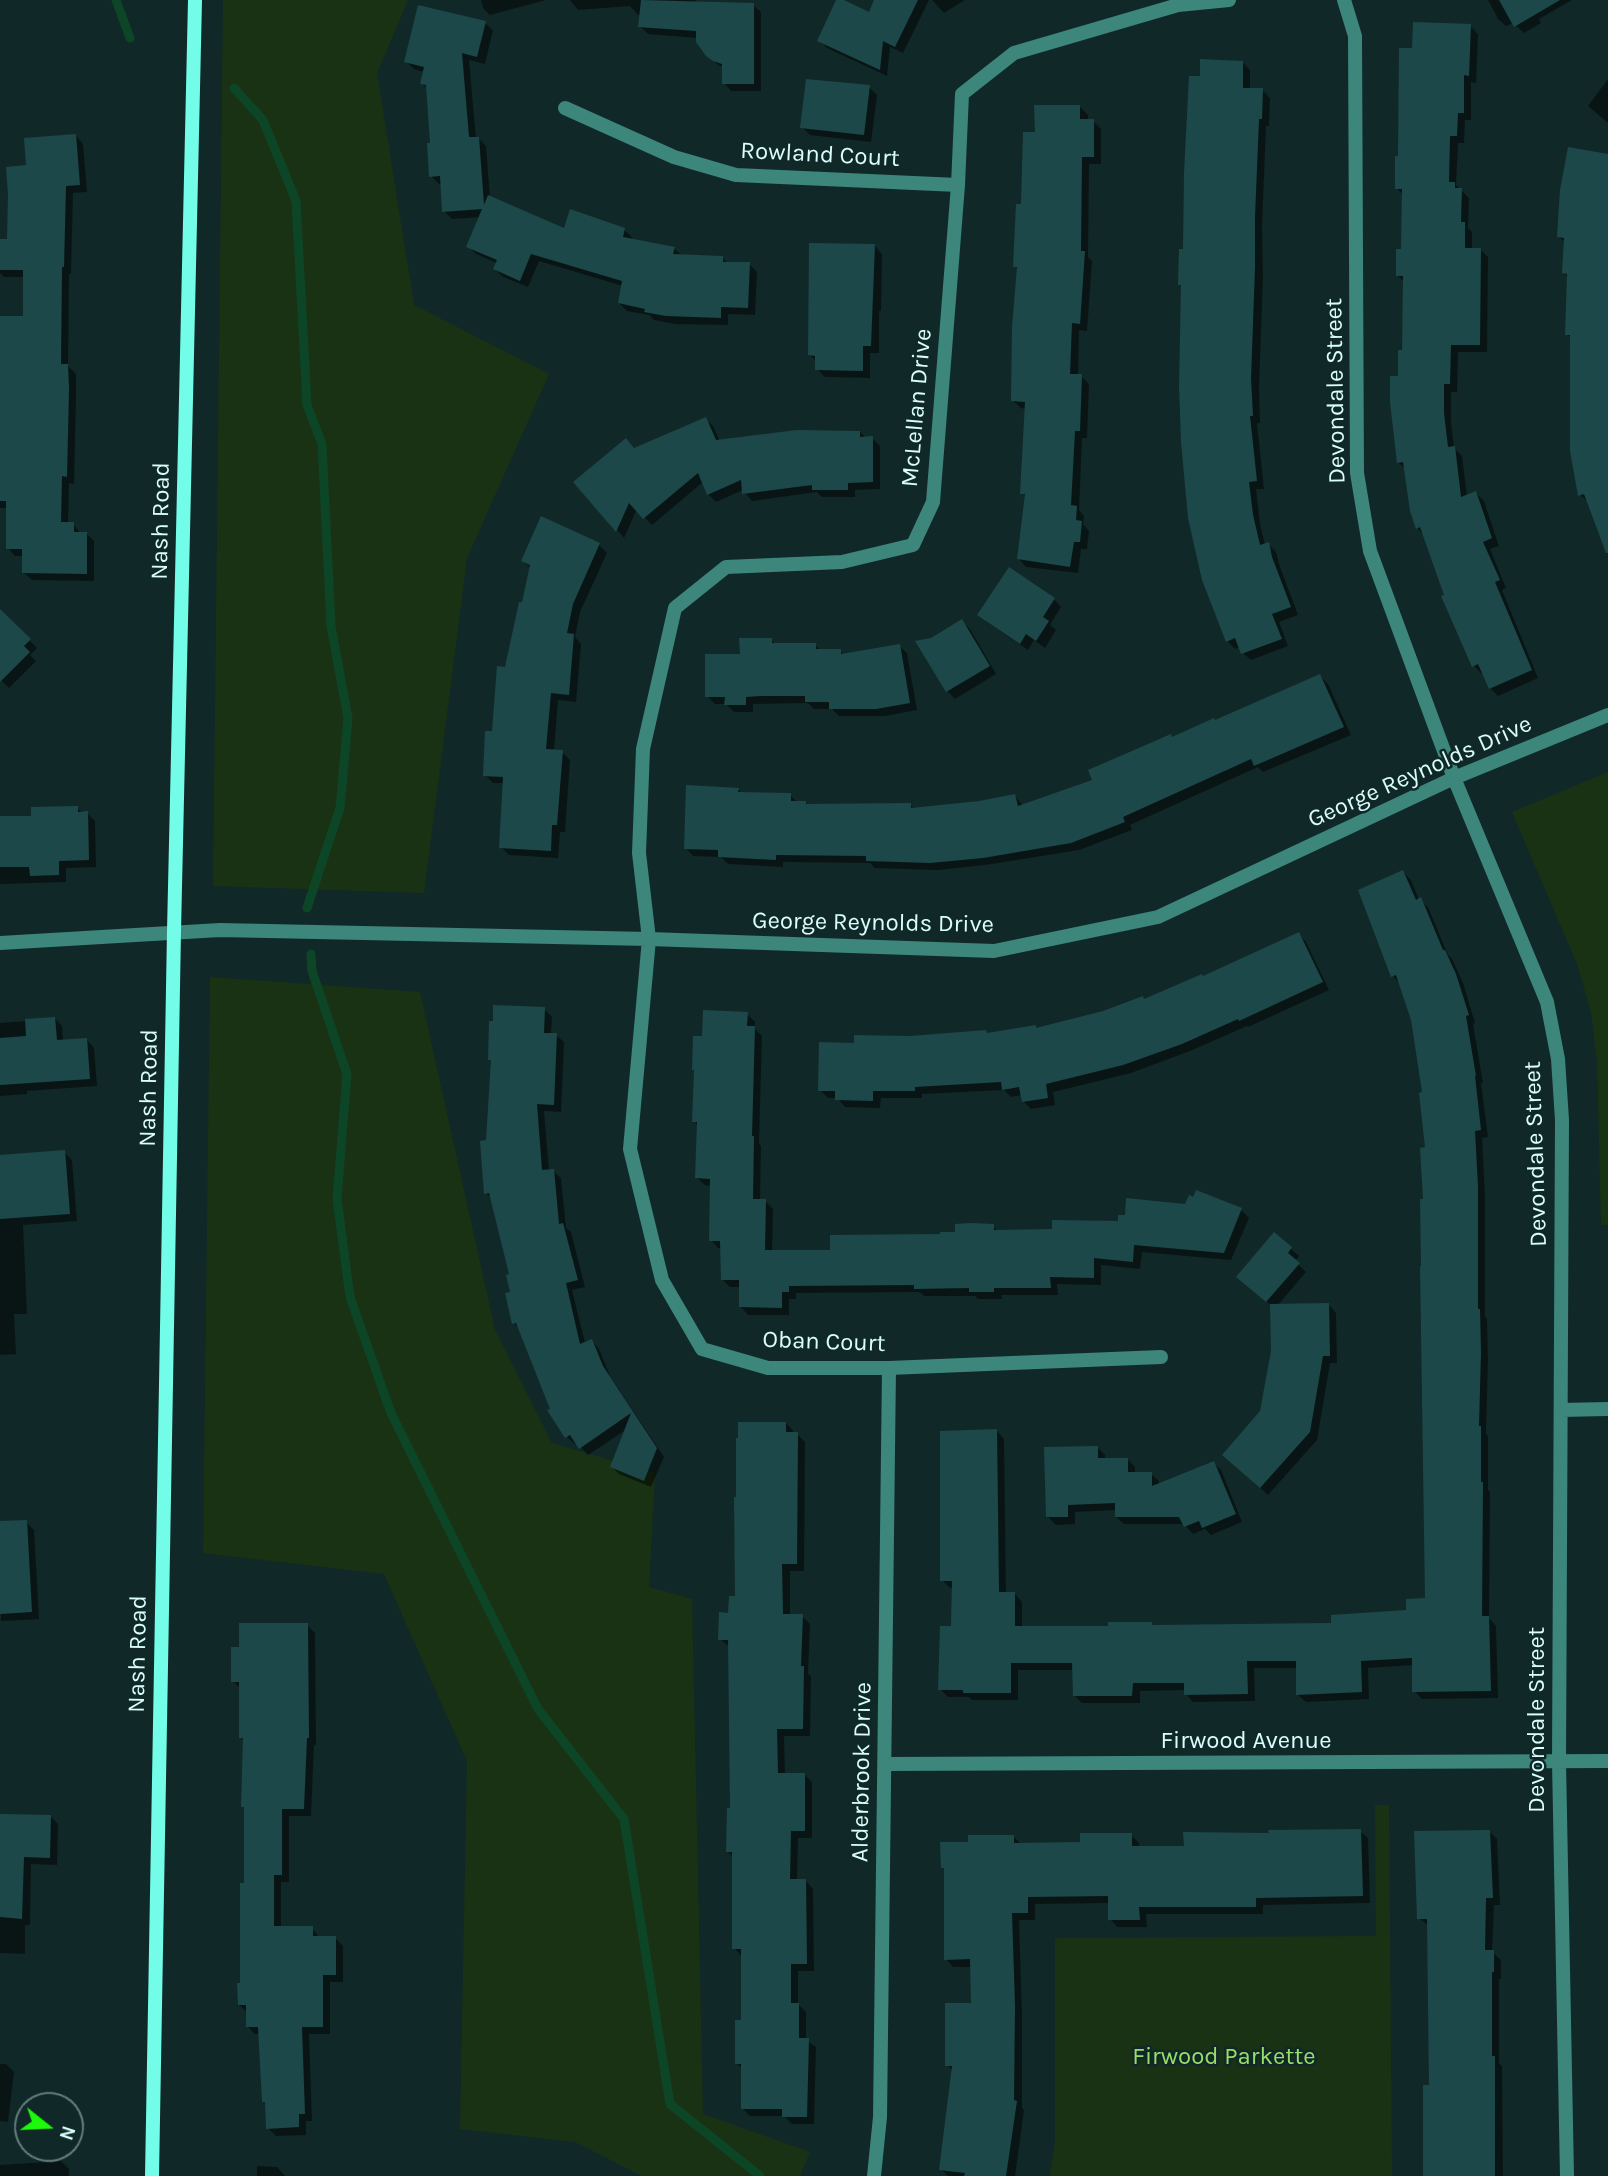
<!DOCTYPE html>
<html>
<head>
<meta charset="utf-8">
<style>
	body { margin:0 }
	#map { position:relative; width:1608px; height:2176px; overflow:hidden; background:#112828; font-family:Karla,sans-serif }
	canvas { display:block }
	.north { position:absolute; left:14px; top:2092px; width:70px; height:70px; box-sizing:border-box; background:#112828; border:2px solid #617e7d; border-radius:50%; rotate:108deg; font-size:19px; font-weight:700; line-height:28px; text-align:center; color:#d9fefc }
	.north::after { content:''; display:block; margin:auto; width:24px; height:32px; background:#1cf90a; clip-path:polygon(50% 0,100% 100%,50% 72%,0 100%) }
</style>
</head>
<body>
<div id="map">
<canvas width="1608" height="2176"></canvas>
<div class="north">N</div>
</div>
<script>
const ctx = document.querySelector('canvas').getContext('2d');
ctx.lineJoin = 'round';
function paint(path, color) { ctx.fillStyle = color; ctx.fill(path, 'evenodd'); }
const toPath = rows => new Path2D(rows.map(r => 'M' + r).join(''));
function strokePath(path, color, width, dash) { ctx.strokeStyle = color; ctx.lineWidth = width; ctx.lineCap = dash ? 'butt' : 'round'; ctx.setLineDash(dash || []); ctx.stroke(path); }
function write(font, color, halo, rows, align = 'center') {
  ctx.font = font + ' Karla,sans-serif'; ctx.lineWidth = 5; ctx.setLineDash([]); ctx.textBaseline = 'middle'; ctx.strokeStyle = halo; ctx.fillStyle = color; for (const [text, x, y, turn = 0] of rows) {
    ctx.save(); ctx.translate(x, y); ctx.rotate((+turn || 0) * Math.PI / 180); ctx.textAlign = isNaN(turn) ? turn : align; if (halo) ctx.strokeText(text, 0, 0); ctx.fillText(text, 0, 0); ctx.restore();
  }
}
paint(toPath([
	[223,0,408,0,377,73,414,305,549,374,467,558,424,893,213,886],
	[1608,772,1608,1225,1601,1225,1597,1060,1591,1012,1577,964,1512,812],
	[210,977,420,992,495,1330,552,1443,655,1473,649,1587,692,1599,703,2114,810,2152,800,2176,642,2176,575,2142,460,2129,467,1761,384,1574,203,1553],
	[1375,1805,1389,1805,1392,2176,1050,2176,1055,2142,1055,1938,1376,1936]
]), '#1a3214');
paint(toPath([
	[481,0,546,0,490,15,483,8],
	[570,0,695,0,700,4,753,5,761,12,761,91,731,91,724,83,724,67,718,65,709,56,698,38,648,34,640,26,641,15,638,15,630,6,578,10],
	[838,0,870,14,876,0,929,0,903,53,890,47,887,76,827,48,819,40],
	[932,0,965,0,944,13],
	[1488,0,1572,0,1539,19,1541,23,1524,33,1513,23,1506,26,1498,19],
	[485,23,493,30,485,64,469,60,476,139,478,138,486,146,490,198,565,230,624,230,632,237,631,240,674,248,682,256,722,258,728,263,749,264,757,272,755,315,728,314,728,325,675,324,654,320,649,315,627,311,619,303,623,286,539,261,528,287,503,277,495,269,497,263,476,254,468,246,481,217,452,219,444,211,442,184,439,184,431,176,432,144,428,89,422,83,424,72,414,69,406,61],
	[1470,26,1478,34,1476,83,1471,82,1471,120,1465,120,1464,143,1458,143,1456,185,1469,198,1468,228,1472,232,1472,249,1480,249,1488,257,1487,352,1458,352,1457,392,1451,392,1451,422,1454,448,1462,456,1467,496,1476,493,1484,501,1499,546,1490,549,1506,588,1502,590,1538,678,1498,696,1490,688,1484,673,1482,674,1474,666,1425,536,1417,528,1406,470,1398,462,1404,282,1398,276,1403,251,1404,196,1397,188,1414,50],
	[1242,62,1250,70,1250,89,1262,90,1270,98,1269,126,1266,126,1262,226,1263,276,1259,388,1260,423,1257,423,1264,489,1256,489,1260,524,1265,545,1268,544,1276,552,1280,567,1298,615,1279,622,1288,646,1251,660,1243,653,1240,647,1235,649,1227,641,1183,287,1180,284,1185,251,1201,78],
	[1608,79,1608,123,1588,106],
	[869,87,877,95,871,142,810,135,802,127],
	[1080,107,1088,115,1088,121,1093,121,1101,129,1101,164,1089,164,1088,257,1092,261,1087,331,1079,330,1078,376,1081,376,1089,384,1087,438,1082,438,1079,510,1084,516,1083,524,1089,531,1087,549,1081,549,1078,573,1026,567,1019,559,1027,497,1022,493,1026,409,1021,408,1013,401,1019,270,1015,266,1023,206,1036,134],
	[76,136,83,144,87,192,73,193,71,274,69,274,68,366,76,374,76,398,74,484,69,483,68,524,73,524,81,534,87,534,94,541,94,581,32,580,24,573,24,556,15,556,8,548,8,508,0,508,0,318,24,318,24,277,4,277,0,273,0,240,9,241,28,167],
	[1608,156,1608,554,1589,502,1580,495,1572,339,1567,334,1569,278,1564,273,1566,243,1559,237],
	[875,246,882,254,881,311,879,311,879,353,870,353,870,378,825,377,817,369,817,362,810,355],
	[705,419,713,426,720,441,860,432,866,438,872,438,880,446,880,489,855,490,855,497,822,497,817,492,752,501,743,490,716,502,708,494,703,482,652,525,637,509,624,538,576,482,635,449],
	[599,545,607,553,580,612,575,637,581,644,576,702,558,700,554,751,562,752,570,760,565,832,560,832,558,858,509,855,501,847,505,783,493,783,485,775,507,668,531,568,523,561],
	[1054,599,1061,607,1050,625,1056,630,1045,648,1034,640,1028,650,987,622,979,615],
	[0,614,3,614,37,648,30,655,36,661,9,688,0,679],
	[962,621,970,629,996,674,955,699,947,691,932,640],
	[771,640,776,644,815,645,822,651,840,651,845,655,899,646,907,653,917,710,885,716,839,716,832,709,814,709,808,703,753,704,753,712,734,712,726,704,715,704,707,696,741,656],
	[1320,676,1328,684,1351,735,1263,772,1258,767,1130,825,1132,830,1079,850,992,864,939,870,875,868,870,863,783,862,783,867,728,864,721,857,693,856,686,848,738,789,742,794,790,795,798,803,806,802,809,806,910,804,915,810,1015,796,1023,806,1094,781,1173,739],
	[77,808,83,813,87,813,95,821,96,867,66,868,66,882,0,884,0,818,33,818],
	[1403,872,1411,880,1419,900,1428,907,1448,955,1452,959,1463,983,1475,1023,1473,1024,1483,1083,1481,1083,1488,1137,1482,1138,1485,1196,1485,1317,1487,1319,1488,1361,1486,1434,1488,1436,1488,1490,1490,1492,1489,1618,1496,1626,1498,1698,1422,1699,1414,1691,1414,1665,1368,1668,1369,1699,1306,1702,1298,1695,1298,1668,1254,1668,1255,1701,1193,1702,1186,1694,1186,1690,1140,1691,1140,1703,1082,1703,1074,1695,1074,1670,1018,1670,1018,1700,972,1700,969,1697,948,1697,940,1689,953,1628,953,1588,950,1588,942,1580,997,1431,1004,1439,1006,1594,1015,1594,1022,1602,1022,1628,1109,1628,1151,1623,1154,1627,1333,1625,1408,1612,1426,1600,1425,1201,1427,1149,1424,1094,1412,1020,1401,985,1393,976],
	[1298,934,1306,942,1329,990,1248,1027,1247,1026,1190,1051,1131,1073,1053,1092,1055,1105,1031,1109,1023,1101,1022,1095,1011,1097,1004,1090,922,1094,922,1098,881,1098,880,1108,845,1107,837,1098,828,1098,820,1090,855,1045,910,1038,989,1035,1035,1027,1037,1029,1145,1000,1203,978],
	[544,1009,552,1017,551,1034,556,1035,564,1042,561,1112,544,1111,549,1171,553,1171,561,1178,566,1228,571,1232,585,1287,572,1290,585,1343,592,1341,599,1349,610,1376,664,1457,651,1487,619,1474,612,1467,627,1429,588,1455,577,1443,575,1444,567,1437,552,1409,521,1331,514,1323,511,1275,493,1200,486,1193,492,1062,490,1059],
	[747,1014,755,1022,755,1029,762,1036,759,1143,761,1146,760,1201,765,1201,773,1209,772,1252,832,1252,957,1233,993,1226,999,1232,1054,1230,1241,1210,1249,1218,1231,1260,1142,1252,1140,1269,1101,1265,1101,1285,1057,1284,1058,1295,1001,1295,1002,1299,978,1299,975,1296,924,1296,920,1292,796,1293,796,1299,789,1299,789,1315,748,1315,741,1307,741,1287,730,1287,722,1279,722,1248,718,1248,711,1240,711,1186,705,1185,697,1178,698,1126,694,1121,703,1038],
	[55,1019,62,1026,63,1041,87,1040,94,1048,97,1086,27,1091,27,1094,0,1096,0,1023],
	[64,1152,72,1160,77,1221,23,1225,27,1314,14,1314,16,1354,0,1355,0,1175],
	[1274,1234,1299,1256,1295,1261,1306,1272,1277,1306,1329,1305,1336,1313,1337,1363,1330,1363,1317,1440,1268,1495,1232,1462,1262,1412,1273,1351,1272,1306,1246,1284],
	[786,1423,793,1431,793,1434,797,1434,805,1442,804,1571,790,1571,790,1616,802,1616,810,1624,808,1674,811,1676,810,1736,784,1736,785,1775,805,1775,812,1782,812,1838,798,1838,797,1881,806,1881,813,1889,814,1971,798,1971,798,2004,806,2012,806,2040,816,2047,814,2124,792,2124,784,2116,750,2116,742,2108,743,2069,736,2063,743,2022,742,1957,734,1948,734,1858,728,1852,731,1810,730,1647,720,1639,736,1598],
	[1097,1447,1105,1455,1105,1460,1127,1459,1135,1467,1135,1474,1151,1474,1159,1481,1159,1485,1213,1463,1221,1470,1242,1522,1211,1535,1205,1529,1193,1534,1184,1524,1124,1524,1116,1517,1116,1510,1075,1512,1075,1524,1056,1525,1048,1517],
	[26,1522,34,1530,39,1619,1,1621,0,1523],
	[307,1625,315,1633,316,1745,314,1745,311,1816,289,1816,289,1882,281,1882,281,1928,312,1928,320,1938,335,1938,343,1946,343,1982,330,1982,330,2034,309,2034,312,2121,306,2121,306,2135,276,2136,268,2128,267,2104,263,2101,260,2034,255,2034,248,2027,248,2013,239,2005,246,1885,246,1809,243,1807,245,1741,241,1738,241,1689,233,1681,241,1649],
	[0,1816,50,1816,58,1824,57,1865,31,1864,30,1925,25,1925,25,1954,0,1953],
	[1360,1831,1368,1838,1370,1903,1263,1905,1263,1914,1146,1914,1147,1927,1117,1927,1110,1919,1110,1903,1035,1904,1035,1920,1019,1920,1022,2015,1022,2108,1024,2110,1015,2176,948,2176,941,2169,953,2071,947,2065,973,2005,972,1967,953,1967,946,1959,946,1871,942,1867,970,1844,1014,1837,1021,1844,1082,1843,1131,1835,1139,1843,1139,1848,1185,1847,1270,1834],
	[1489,1831,1497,1839,1500,1905,1494,1905,1492,1952,1501,1960,1501,1979,1499,1979,1499,2063,1502,2066,1503,2176,1424,2176,1430,2087,1429,1926,1419,1918],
	[0,2064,6,2064,14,2072,8,2122,0,2121],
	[61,2161,69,2169,69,2176,0,2176,0,2165],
	[257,2166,277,2167,285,2176,257,2176]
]), '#0007');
strokePath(toPath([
	[116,0,130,38],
	[234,88,263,120,296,201,307,405,322,444,331,626,348,718,340,808,307,908],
	[311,954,312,971,347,1074,337,1199,350,1297,391,1413,538,1709,624,1819,670,2104,760,2176]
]), '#0c4627', 9);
paint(toPath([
	[641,0,754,3,754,84,722,84,722,64,713,61,706,56,696,42,696,31,638,27],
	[836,0,844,0,869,12,874,0,918,0,895,47,883,41,880,70,817,41],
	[1499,0,1560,0,1514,27],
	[418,5,486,21,477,57,462,53,469,137,479,137,484,205,488,195,564,228,570,209,625,228,623,237,675,247,673,254,723,256,723,262,750,262,748,308,721,307,721,318,666,316,644,312,645,309,618,303,622,281,531,254,520,281,493,269,497,260,466,247,482,209,442,212,440,176,429,177,427,143,430,143,426,85,420,84,424,67,404,62],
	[1413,22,1471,24,1469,76,1464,75,1464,113,1458,113,1457,136,1450,136,1449,182,1455,182,1455,188,1462,188,1461,222,1465,222,1465,248,1481,248,1480,345,1451,345,1450,384,1444,384,1444,413,1448,447,1455,446,1461,497,1476,491,1492,538,1483,542,1500,580,1495,582,1532,670,1489,689,1478,664,1472,667,1441,596,1444,595,1420,527,1416,529,1410,511,1403,462,1397,463,1390,402,1390,376,1398,376,1398,350,1402,350,1403,276,1396,276,1396,249,1401,249,1402,189,1395,189,1395,156,1398,156,1399,48,1412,48],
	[1200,59,1243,61,1243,88,1263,88,1262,119,1259,119,1255,217,1255,267,1251,379,1253,416,1250,416,1257,481,1249,482,1253,515,1260,545,1269,542,1272,557,1291,607,1272,614,1282,639,1241,654,1235,638,1226,642,1202,580,1188,518,1181,442,1179,386,1181,285,1178,285,1179,249,1183,249,1184,173,1189,76,1200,76],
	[806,79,870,85,864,135,800,128],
	[1034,105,1080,105,1080,119,1094,119,1094,157,1082,157,1081,251,1085,251,1080,324,1072,323,1070,374,1082,374,1080,431,1075,431,1071,505,1077,506,1076,520,1082,521,1080,542,1074,542,1070,567,1017,559,1025,494,1020,494,1025,402,1011,401,1012,327,1017,267,1013,267,1016,204,1021,204,1023,132,1035,132],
	[76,134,80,185,66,186,64,267,62,267,61,364,68,364,69,389,67,477,62,476,61,522,74,522,74,532,87,532,87,574,22,573,22,549,6,549,6,501,0,501,0,316,23,316,23,270,0,270,0,239,7,239,8,195,6,167,26,165,24,138],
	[1568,147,1608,154,1608,553,1606,553,1584,494,1578,496,1570,451,1570,335,1565,335,1567,274,1562,273,1564,238,1557,237,1560,190],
	[809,243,875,244,871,346,863,346,863,371,815,370,815,356,808,355],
	[706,417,716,440,797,430,860,431,860,437,873,436,873,482,848,483,848,490,812,490,812,485,742,494,741,480,707,495,698,473,643,519,629,503,616,532,573,482,626,438,634,448],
	[541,516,600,543,573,604,567,633,574,634,569,695,551,693,546,749,563,750,557,825,552,825,551,851,499,848,503,777,483,776,485,731,492,731,497,666,505,667,519,602,522,602,530,565,521,561],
	[1009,567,1055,598,1043,617,1049,621,1036,641,1026,634,1020,644,977,615],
	[0,609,31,639,24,646,30,652,0,682],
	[962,619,990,666,946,692,915,641,931,638],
	[739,638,772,638,772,643,816,643,816,649,841,649,841,654,900,644,910,703,876,709,829,709,829,702,805,702,805,696,760,696,746,697,746,705,724,705,725,697,705,697,705,654,740,654],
	[1320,674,1344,727,1254,766,1251,759,1123,817,1125,822,1071,843,983,858,930,863,866,861,866,856,776,855,776,860,718,857,718,850,684,849,686,785,739,788,738,792,791,793,791,801,806,801,806,804,911,803,911,808,979,801,1015,794,1018,806,1092,780,1088,770,1171,734,1172,737,1214,718,1215,720],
	[78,806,78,812,88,811,89,860,59,861,59,875,30,876,29,867,0,867,0,816,31,816,31,807],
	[1403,870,1416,900,1421,897,1443,950,1445,950,1456,974,1469,1015,1466,1016,1476,1076,1475,1076,1481,1130,1475,1131,1478,1187,1478,1309,1480,1309,1481,1352,1479,1426,1481,1426,1481,1482,1483,1482,1482,1616,1489,1616,1491,1691,1412,1692,1412,1658,1361,1661,1362,1692,1296,1695,1296,1661,1247,1661,1248,1694,1184,1695,1184,1683,1133,1683,1132,1696,1073,1696,1072,1663,1011,1663,1011,1693,963,1693,963,1690,938,1690,940,1626,951,1626,952,1581,940,1581,940,1431,997,1429,999,1592,1015,1592,1015,1626,1108,1626,1108,1622,1152,1622,1152,1625,1331,1623,1331,1615,1406,1610,1406,1599,1425,1598,1420,1266,1421,1266,1420,1199,1423,1199,1420,1148,1425,1147,1419,1093,1422,1092,1411,1020,1396,975,1391,977,1358,890],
	[1299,932,1323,982,1239,1021,1238,1019,1182,1044,1123,1065,1046,1084,1048,1098,1022,1102,1019,1087,1002,1090,1001,1082,915,1087,915,1091,873,1091,873,1101,835,1100,835,1091,818,1091,819,1042,854,1043,854,1035,910,1036,986,1030,987,1033,1036,1025,1036,1028,1103,1011,1143,996,1144,999,1202,974,1203,976],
	[493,1005,545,1007,544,1033,557,1033,554,1105,537,1104,542,1170,554,1169,559,1224,563,1223,578,1280,566,1283,580,1344,592,1339,603,1366,657,1448,644,1481,610,1467,631,1413,579,1449,570,1435,565,1438,547,1410,550,1409,516,1323,512,1324,505,1293,510,1292,506,1275,509,1274,489,1193,484,1194,480,1141,486,1140,491,1060,488,1060,489,1021,493,1021],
	[703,1010,748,1012,747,1026,755,1026,752,1136,754,1136,753,1199,766,1199,765,1250,830,1250,830,1235,940,1234,940,1232,955,1232,955,1224,971,1223,994,1224,994,1230,1052,1229,1052,1220,1118,1221,1118,1215,1125,1215,1126,1198,1185,1204,1189,1195,1193,1197,1196,1190,1242,1208,1224,1253,1134,1245,1133,1262,1094,1258,1094,1278,1050,1277,1051,1288,994,1288,994,1292,969,1292,969,1288,914,1289,914,1285,789,1286,789,1292,782,1292,782,1308,739,1307,739,1280,721,1280,720,1241,709,1241,710,1179,695,1178,697,1122,692,1122,694,1070,692,1070,693,1036,702,1036],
	[55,1017,57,1040,87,1038,90,1079,0,1085,0,1038,26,1036,25,1019],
	[65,1150,70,1214,0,1219,0,1155],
	[1274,1232,1292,1247,1288,1253,1300,1263,1266,1302,1236,1277],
	[1329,1303,1330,1356,1323,1356,1310,1432,1260,1488,1222,1455,1260,1411,1271,1351,1270,1304],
	[738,1422,786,1422,786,1432,798,1432,797,1564,782,1564,783,1614,803,1614,801,1666,804,1666,803,1729,777,1729,778,1773,805,1773,805,1831,791,1831,790,1879,806,1879,807,1964,791,1964,791,2003,799,2003,799,2038,809,2038,807,2117,782,2117,782,2109,741,2109,741,2064,735,2064,735,2020,741,2020,741,1949,732,1949,732,1852,726,1852,727,1808,730,1808,728,1640,718,1640,719,1612,728,1613,729,1596,735,1596,734,1497,736,1497,736,1438,738,1438],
	[1098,1446,1098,1458,1128,1458,1128,1472,1152,1472,1152,1486,1214,1461,1236,1514,1202,1528,1199,1521,1184,1527,1179,1517,1115,1517,1115,1503,1068,1505,1068,1517,1046,1517,1044,1447],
	[27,1520,32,1612,0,1614,0,1521],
	[239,1623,308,1623,309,1738,307,1738,304,1809,282,1809,282,1875,274,1875,274,1926,313,1926,313,1936,336,1936,336,1975,323,1975,323,2027,302,2027,305,2114,299,2114,299,2127,266,2129,265,2102,262,2102,258,2027,246,2027,246,2005,238,2005,237,1983,240,1983,240,1883,244,1883,244,1807,241,1807,243,1738,239,1738,239,1682,231,1682,231,1647,239,1647],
	[0,1814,51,1815,50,1858,24,1857,22,1919,0,1917],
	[1361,1829,1363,1896,1256,1898,1256,1907,1139,1907,1140,1920,1108,1920,1108,1896,1028,1897,1028,1913,1012,1913,1015,2006,1014,2100,1017,2101,1006,2176,964,2176,965,2173,939,2170,952,2066,945,2066,945,2003,971,2003,970,1959,944,1960,944,1868,941,1868,940,1842,968,1842,968,1835,1014,1835,1014,1843,1080,1842,1080,1833,1132,1833,1132,1846,1184,1846,1183,1832,1269,1833,1268,1830],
	[1490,1830,1493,1898,1486,1898,1485,1950,1494,1950,1494,1972,1492,1972,1492,2056,1495,2056,1495,2176,1423,2176,1423,2085,1429,2085,1427,1919,1417,1919,1414,1831]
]), '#1d4849');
strokePath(toPath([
	[1344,0,1355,36,1357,473,1370,551,1454,778,1547,1002,1558,1059,1562,1120,1559,1762,1567,2176],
	[565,108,674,157,736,175,958,185],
	[0,943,220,930,649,939,994,951,1158,917,1454,778,1608,715],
	[1161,1357,889,1368,768,1368,702,1349,662,1280,630,1149,649,939,639,853,643,749,675,608,726,567,842,562,913,545,933,502,958,185,962,94,1014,53,1178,5,1229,0],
	[1561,1410,1608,1409],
	[885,1764,1608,1761],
	[874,2176,880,2117,889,1368]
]), '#3d867c', 14);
strokePath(toPath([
	[152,2176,174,931,195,0]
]), '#73fce7', 14);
write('24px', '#d9fefc', '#112828', [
	["Rowland Court",820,155,3],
	["Devondale Street",1336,391,-91],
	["McLellan Drive",917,408,-85],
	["Nash Road",161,521,-89],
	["George Reynolds Drive",1420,772,-24],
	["George Reynolds Drive",873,923,1],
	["Nash Road",149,1088,-89],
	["Devondale Street",1536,1154,-92],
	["Oban Court",824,1342,2],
	["Nash Road",138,1654,-89],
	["Devondale Street",1537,1720,-90],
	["Firwood Avenue",1246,1741],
	["Alderbrook Drive",862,1772,-89]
]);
write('24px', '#98de66', '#112828', [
	["Firwood Parkette",1224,2057]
]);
</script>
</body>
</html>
